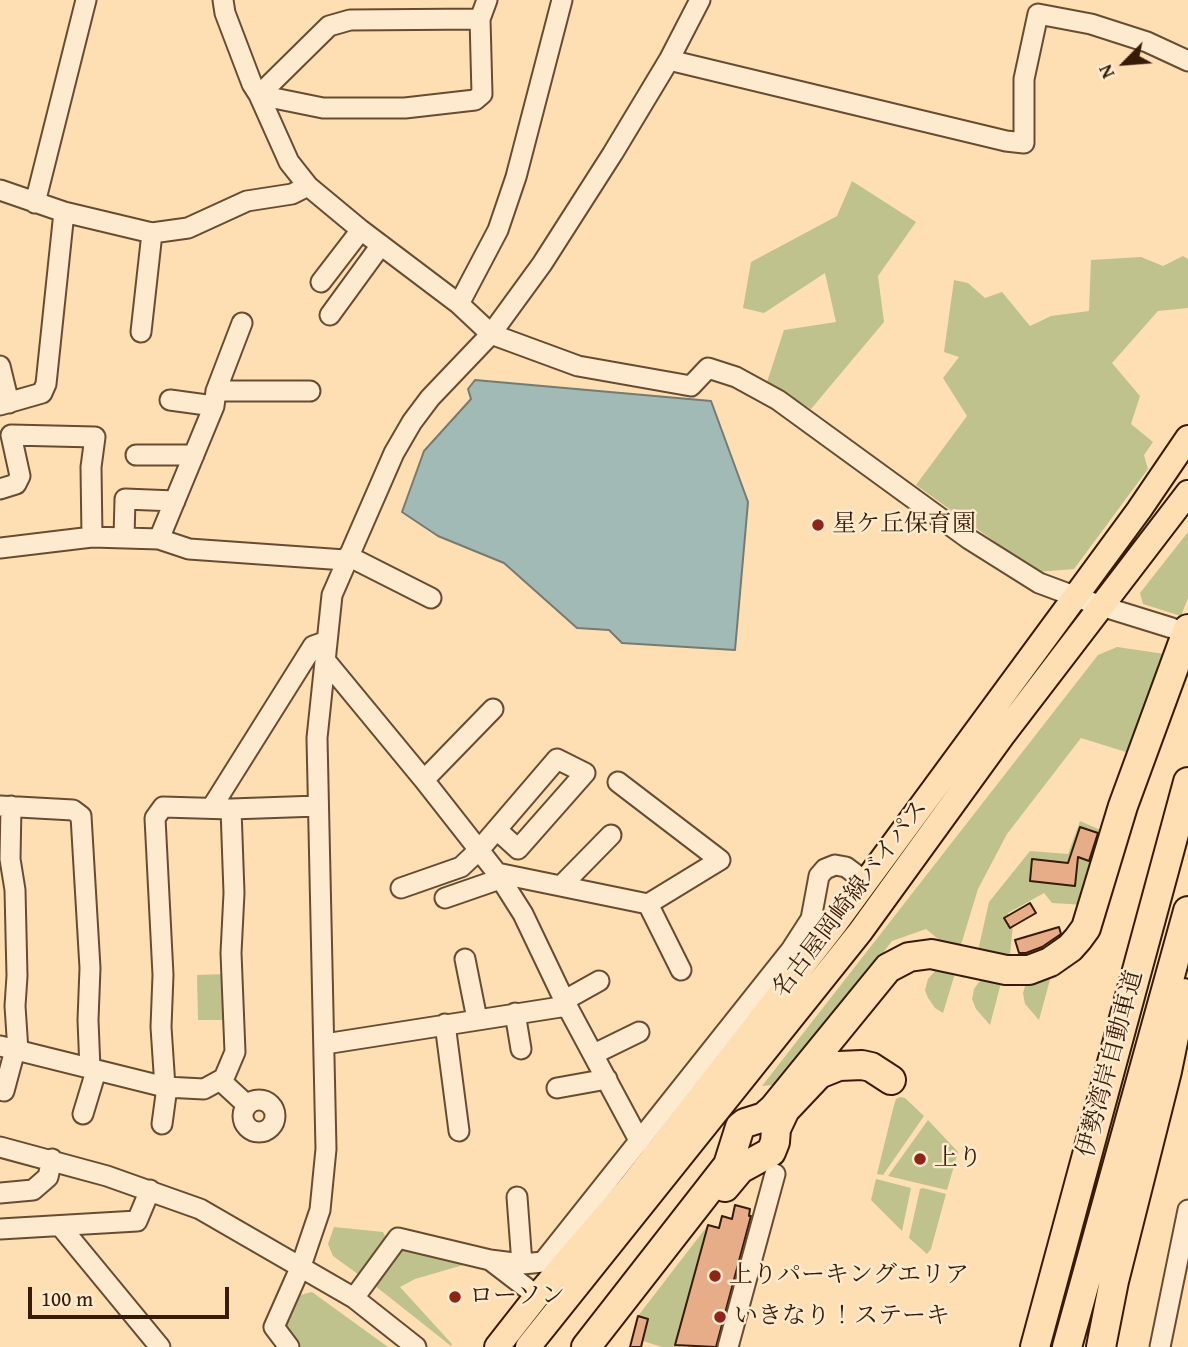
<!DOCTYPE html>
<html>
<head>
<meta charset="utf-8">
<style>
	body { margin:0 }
	#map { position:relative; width:1188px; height:1347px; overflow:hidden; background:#fddfb3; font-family:"Gentium Book Plus",serif }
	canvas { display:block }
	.north { position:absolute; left:1090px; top:28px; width:70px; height:70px; -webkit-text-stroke:5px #feeace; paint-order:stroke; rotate:245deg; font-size:19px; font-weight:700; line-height:28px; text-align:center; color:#371b06 }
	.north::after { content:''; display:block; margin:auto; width:24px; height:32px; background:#371b06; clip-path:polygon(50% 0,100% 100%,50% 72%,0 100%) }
	.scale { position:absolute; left:28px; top:1287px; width:201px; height:32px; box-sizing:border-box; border:4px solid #371b06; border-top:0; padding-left:9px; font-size:21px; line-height:24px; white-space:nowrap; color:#371b06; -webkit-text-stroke:5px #feeace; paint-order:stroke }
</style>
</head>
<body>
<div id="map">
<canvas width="1188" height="1347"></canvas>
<div class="north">N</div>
<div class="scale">100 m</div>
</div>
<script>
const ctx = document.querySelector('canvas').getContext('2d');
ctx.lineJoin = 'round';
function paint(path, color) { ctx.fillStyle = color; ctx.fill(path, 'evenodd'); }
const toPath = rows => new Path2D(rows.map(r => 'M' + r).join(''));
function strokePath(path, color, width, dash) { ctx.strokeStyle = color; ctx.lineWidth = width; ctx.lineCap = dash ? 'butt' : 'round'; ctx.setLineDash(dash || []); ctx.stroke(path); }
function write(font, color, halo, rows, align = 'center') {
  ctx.font = font + ' "Gentium Book Plus","Noto Serif JP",serif'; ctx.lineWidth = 5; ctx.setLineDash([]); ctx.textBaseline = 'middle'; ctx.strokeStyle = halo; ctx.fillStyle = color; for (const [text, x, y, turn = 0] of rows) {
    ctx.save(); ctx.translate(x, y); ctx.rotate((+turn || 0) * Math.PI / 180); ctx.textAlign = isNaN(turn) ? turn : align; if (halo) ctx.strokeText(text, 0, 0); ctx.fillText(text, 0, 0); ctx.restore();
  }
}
paint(toPath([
	[852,181,916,222,878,276,884,322,811,409,767,382,784,330,836,322,825,273,764,313,743,308,751,262,837,216],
	[1183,256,1188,259,1188,308,1158,311,1112,363,1140,396,1131,424,1153,442,1144,455,1148,469,1074,569,1037,572,916,485,967,416,943,378,959,357,944,352,954,280,968,283,985,298,1002,292,1030,326,1051,316,1089,311,1091,260,1141,257,1163,266],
	[1188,532,1188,598,1181,616,1143,604,1140,593],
	[1117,647,1165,654,1129,753,1081,738,1007,834,978,889,960,948,943,943,926,929,892,941,782,1084,762,1086,1098,655],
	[1080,821,1105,832,1086,905,1052,903,1044,893,1008,913,1013,925,1009,964,977,955,989,902,1030,851,1068,854],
	[947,966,957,967,943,1013,935,1008,928,998,925,990,928,979,936,970],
	[226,974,227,1020,198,1020,197,975],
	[1003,975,990,1025,976,1009,972,999,974,989,979,982,987,976],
	[1051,976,1039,1020,1025,1004,1023,993,1026,983],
	[900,1097,905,1098,924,1116,883,1175,877,1174,894,1105,896,1099],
	[928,1120,958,1152,947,1190,888,1176],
	[876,1179,911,1188,902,1231,871,1200],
	[923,1188,946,1194,931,1249,927,1254,909,1238,920,1189],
	[708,1225,675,1345,682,1347,662,1347,643,1341,648,1319,638,1316],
	[334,1227,383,1232,387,1240,362,1277,333,1256,328,1244],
	[400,1247,477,1261,415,1279,400,1287,452,1344,451,1346,374,1285],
	[312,1292,388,1347,301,1347,281,1324,296,1296]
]), '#bfc28c');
const water = toPath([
	[475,380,711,401,748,502,735,650,622,643,609,630,577,628,504,563,438,536,402,512,424,451,471,399,468,389,475,380]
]);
paint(water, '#a2bab6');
strokePath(water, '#777a70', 2);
const building = toPath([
	[1080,827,1098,833,1089,861,1078,857,1075,886,1030,881,1032,859,1068,863,1080,827],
	[1030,903,1036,913,1010,928,1004,918,1030,903],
	[1059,927,1061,934,1042,947,1026,953,1019,953,1015,940,1059,927],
	[735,1205,750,1209,749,1216,751,1216,716,1347,675,1345,708,1225,719,1228,722,1216,732,1219,735,1205],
	[638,1316,648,1319,641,1347,630,1347,638,1316]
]);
paint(building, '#e7ad89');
strokePath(building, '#371b06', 2);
const minor = toPath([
	[223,0,225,13,252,84,259,95,289,162,308,186,361,230,459,304,491,334,578,366,691,386,708,368,736,377,778,400,969,539,1039,583,1101,606,1172,628],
	[669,60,1006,141,1024,143,1024,79,1038,14,1091,24,1147,42,1188,61],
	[259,95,323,108,405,108,475,100,482,94,480,19],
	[259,95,329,26,350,20,480,19,487,0],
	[0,190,64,212,152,233,188,228,247,201,292,194,308,186],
	[35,203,86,0],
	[321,282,361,230],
	[459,304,498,230,516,177,562,0],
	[330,315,381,245],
	[141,332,152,233],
	[0,366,9,403],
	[216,391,310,391],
	[170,400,214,406],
	[0,405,42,393,46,384,64,212],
	[136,455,194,455],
	[0,489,16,484,20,476,11,435,95,437,91,467,92,537],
	[124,538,125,499,175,501],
	[159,539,214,406,216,391,242,323],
	[0,548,92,537,159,539,189,549,345,560],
	[348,556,431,598],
	[325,660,424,780,497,873,523,914,567,1006,640,1142],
	[424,780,493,709],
	[0,806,73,810,81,816,90,968,88,1020,90,1069],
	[11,806,10,859,15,890,17,976,15,1006,18,1051],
	[212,807,313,646,327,641],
	[497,873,648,904,720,860,618,782],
	[561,886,611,835],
	[401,888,461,867,479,850,557,759,585,773,518,849,497,830],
	[445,898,500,879],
	[648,904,681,970],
	[465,959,477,1019],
	[565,1000,599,981],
	[515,1013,521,1049],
	[445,1024,459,1131],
	[325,1044,567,1006],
	[0,1046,165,1087,204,1089,224,1078,235,1052,231,953,234,893,231,809],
	[594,1054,639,1032],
	[221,1081,247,1105],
	[165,1087,161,1027,163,975,155,818,163,807,231,809,318,806],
	[557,1088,607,1079],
	[4,1091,15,1050],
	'243 1116a16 16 0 1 1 32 0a16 16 0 1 1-32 0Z',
	[83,1114,96,1071],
	[162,1124,167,1087],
	[0,1147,107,1176,200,1209,354,1298,416,1347],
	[0,1193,33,1190,48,1177,52,1159],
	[517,1197,522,1264],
	[61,1227,160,1347],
	[0,1229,137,1221,150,1190],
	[490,1260,522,1264,543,1262,791,950,811,919,819,876,825,869,835,865,846,867,866,882],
	[354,1298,398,1238,490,1260,537,1296],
	[289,1347,274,1327,301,1266,320,1210,326,1149,317,738,332,595,394,453,412,422,430,398,491,334,542,264,613,153,669,60,700,0],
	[728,1347,775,1174],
	[1160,1347,1188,1210]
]);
const major = toPath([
	[497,1347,537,1296,631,1186,834,925,1139,510,1188,438],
	[528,1347,860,932,1002,736,1188,493]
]);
const highway = toPath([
	[725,1187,740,1169,771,1152,775,1142,776,1129,785,1110,819,1074,839,1066,862,1065,871,1067,891,1080],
	[586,1347,728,1165,740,1127,745,1123,764,1117,773,1109,888,968,909,957,931,954,1006,970,1029,970,1050,962,1070,948,1078,939,1086,928,1123,806,1188,629],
	[1035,1347,1188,782],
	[1067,1347,1188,911],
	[1101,1347,1114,1281,1167,1071,1183,993]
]);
strokePath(minor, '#684c31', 23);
strokePath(major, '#371b06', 28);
strokePath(highway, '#371b06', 32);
strokePath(minor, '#feeace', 19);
strokePath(major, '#fddfb3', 24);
strokePath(highway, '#fddfb3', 28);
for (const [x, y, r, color] of [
	[818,525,7,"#8f2418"],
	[920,1159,7,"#8f2418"],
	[715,1276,7,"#8f2418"],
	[455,1297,7,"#8f2418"],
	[720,1317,7,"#8f2418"]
]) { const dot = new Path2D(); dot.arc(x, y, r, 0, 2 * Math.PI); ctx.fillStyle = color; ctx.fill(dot); strokePath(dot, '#feeace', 2.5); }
write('24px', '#371b06', '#feeace', [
	["星ケ丘保育園",832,525],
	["上り",934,1159],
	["上りパーキングエリア",729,1276],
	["ローソン",469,1297],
	["いきなり！ステーキ",734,1317]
], 'left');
write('24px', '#371b06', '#feeace', [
	["名古屋岡崎線バイパス",851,899,-53],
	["伊勢湾岸自動車道",1111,1064,-75]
]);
</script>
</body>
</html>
